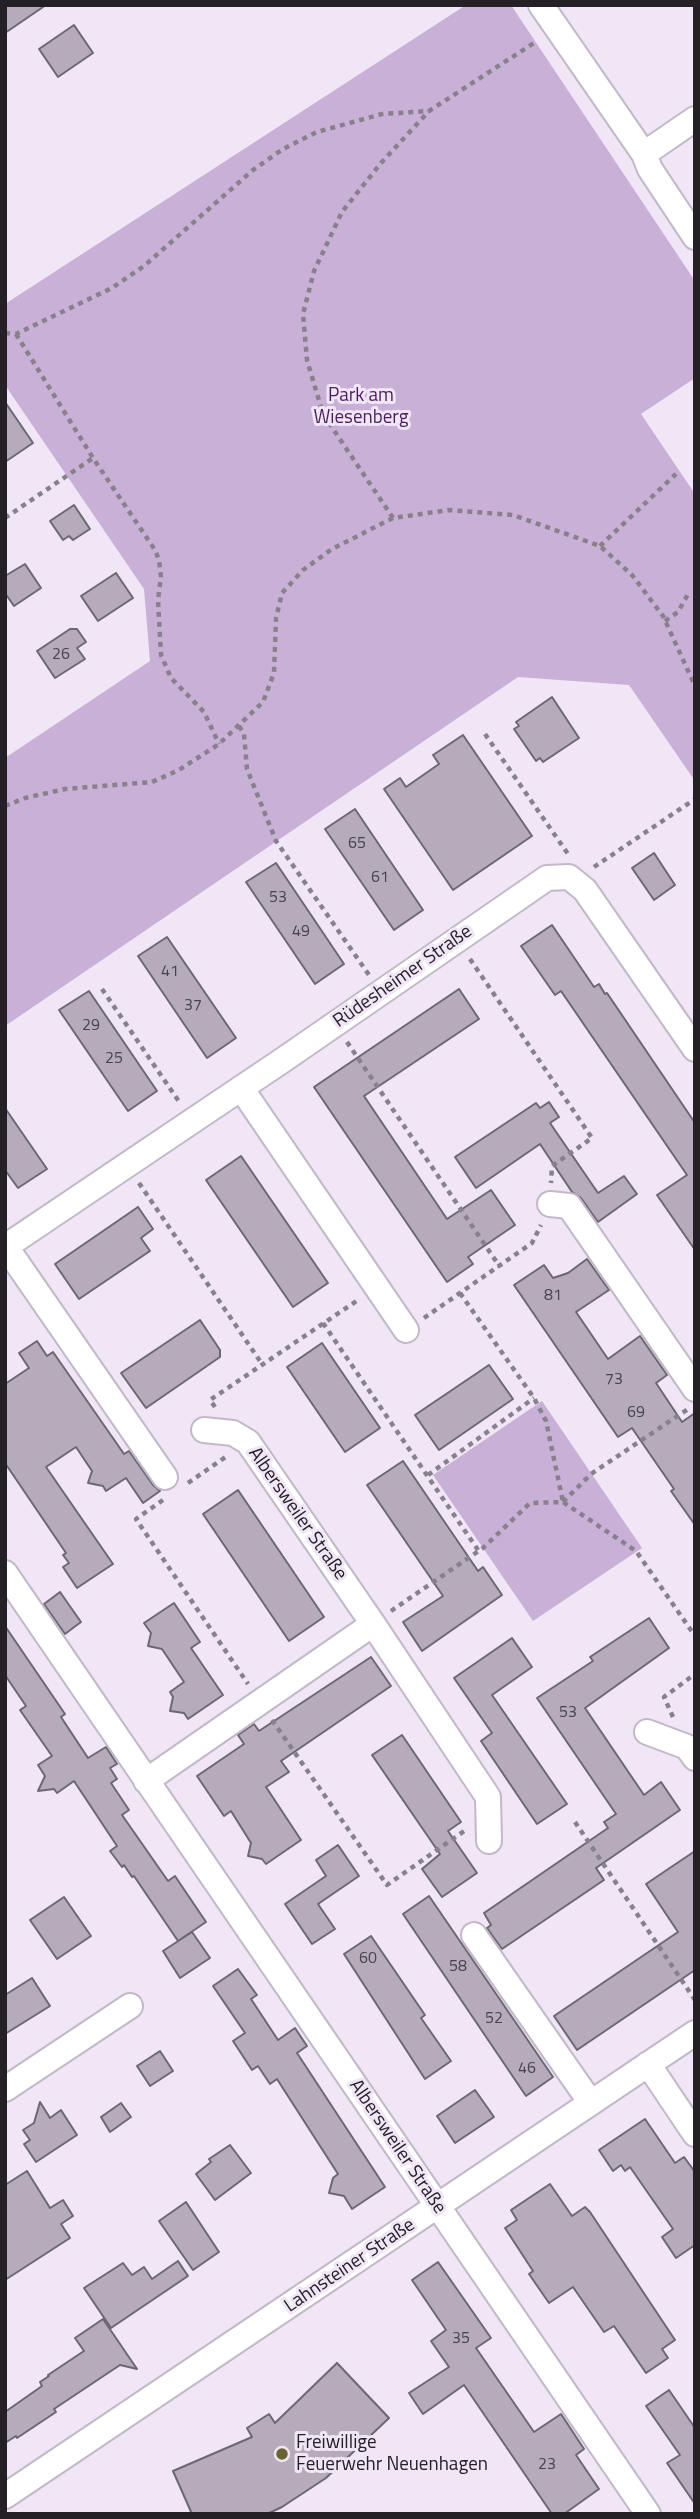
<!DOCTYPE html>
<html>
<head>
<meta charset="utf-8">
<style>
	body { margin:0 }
	#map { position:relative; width:700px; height:2519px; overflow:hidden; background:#f0e6f6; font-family:"Titillium Web",sans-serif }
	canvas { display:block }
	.frame { position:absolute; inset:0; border:7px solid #242026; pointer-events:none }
</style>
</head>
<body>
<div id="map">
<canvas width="700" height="2519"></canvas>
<div class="frame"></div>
</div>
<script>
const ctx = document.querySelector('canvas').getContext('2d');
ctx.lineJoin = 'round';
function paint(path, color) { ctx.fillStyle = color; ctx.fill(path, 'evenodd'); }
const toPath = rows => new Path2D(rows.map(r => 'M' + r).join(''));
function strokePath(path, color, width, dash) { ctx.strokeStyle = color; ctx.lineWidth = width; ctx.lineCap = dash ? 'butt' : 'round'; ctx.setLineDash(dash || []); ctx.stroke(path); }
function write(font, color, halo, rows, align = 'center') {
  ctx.font = font + ' "Titillium Web",sans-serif'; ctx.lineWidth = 6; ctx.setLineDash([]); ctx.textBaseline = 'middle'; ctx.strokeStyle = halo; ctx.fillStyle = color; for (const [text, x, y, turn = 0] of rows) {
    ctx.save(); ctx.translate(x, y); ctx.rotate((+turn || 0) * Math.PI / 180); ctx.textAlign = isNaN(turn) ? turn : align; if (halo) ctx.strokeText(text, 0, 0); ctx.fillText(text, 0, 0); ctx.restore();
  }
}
paint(toPath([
	[466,5,511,5,695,281,695,378,641,414,695,494,695,781,629,685,518,677,5,1026,5,758,150,661,144,589,5,385,5,304],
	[542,1401,642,1548,533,1621,433,1475]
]), '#c8b0d6');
const building = toPath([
	[5,5,46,5,5,33,5,5],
	[74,25,93,53,58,77,39,49,74,25],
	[5,402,33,443,5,462,5,402],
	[74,505,90,529,73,540,69,536,63,540,50,521,74,505],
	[25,564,41,588,14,606,5,593,5,576,25,564],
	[116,573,133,598,98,621,81,596,116,573],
	[70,629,77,629,86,642,77,648,85,659,55,678,37,651,70,629],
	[552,697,579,738,543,762,540,758,536,761,514,729,519,726,516,722,552,697],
	[463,735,532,836,453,890,384,789,400,778,406,787,439,764,433,755,463,735],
	[355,809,423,910,394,930,325,829,355,809],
	[654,853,675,885,654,900,632,868,654,853],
	[276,863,344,964,315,984,246,882,276,863],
	[552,925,594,987,599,984,605,994,607,993,695,1123,695,1250,657,1195,687,1175,561,991,555,995,521,946,552,925],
	[167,937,236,1038,207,1058,138,956,167,937],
	[459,989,479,1019,364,1096,447,1219,491,1190,515,1225,468,1257,473,1264,447,1282,314,1087,459,989],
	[89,991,157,1091,128,1111,59,1010,89,991],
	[549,1102,559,1117,550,1123,598,1193,624,1176,637,1194,598,1222,581,1198,572,1192,540,1144,476,1188,455,1157,536,1103,540,1108,549,1102],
	[5,1108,47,1169,18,1188,5,1170,5,1108],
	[241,1156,328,1283,293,1307,206,1180,241,1156],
	[138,1207,153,1229,141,1238,150,1251,79,1299,55,1264,138,1207],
	[587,1259,609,1290,576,1312,608,1359,640,1336,667,1375,656,1383,682,1422,695,1413,695,1525,671,1491,674,1489,632,1428,618,1437,514,1285,544,1265,553,1278,568,1273,587,1259],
	[200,1320,220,1350,220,1357,146,1408,121,1373,200,1320],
	[37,1341,47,1356,53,1352,124,1454,129,1451,153,1485,160,1491,143,1503,126,1478,106,1491,103,1486,88,1483,92,1471,76,1447,46,1467,113,1564,77,1588,63,1567,69,1563,63,1555,66,1553,5,1463,5,1384,29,1368,19,1353,37,1341],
	[322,1343,380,1428,345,1452,287,1367,322,1343],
	[489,1365,513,1399,439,1450,415,1415,489,1365],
	[403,1461,478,1571,483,1567,502,1595,422,1651,403,1622,443,1596,367,1485,403,1461],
	[238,1490,324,1617,289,1641,203,1514,238,1490],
	[60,1592,81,1622,65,1634,44,1604,60,1592],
	[174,1603,200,1642,191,1648,223,1695,188,1719,184,1713,170,1711,173,1697,170,1692,184,1682,162,1649,148,1646,151,1633,144,1623,174,1603],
	[649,1618,669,1648,585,1708,644,1795,661,1782,680,1810,596,1868,604,1880,502,1949,487,1928,491,1925,484,1913,608,1828,604,1822,616,1814,537,1698,593,1661,590,1657,649,1618],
	[5,1626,65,1714,61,1717,88,1758,106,1747,117,1764,110,1768,117,1779,111,1783,129,1810,122,1815,168,1881,175,1876,206,1922,178,1941,134,1876,132,1877,124,1865,122,1867,110,1851,117,1846,74,1781,57,1793,54,1789,38,1791,45,1776,38,1765,52,1756,20,1710,26,1706,5,1675,5,1626],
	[512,1638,532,1667,492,1695,567,1804,537,1824,481,1741,492,1733,454,1678,512,1638],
	[371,1657,391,1686,281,1761,289,1772,266,1787,301,1840,266,1864,262,1859,248,1856,251,1843,231,1811,224,1816,197,1776,244,1744,238,1735,254,1724,259,1731,371,1657],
	[402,1735,461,1822,448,1831,477,1873,442,1897,422,1869,440,1854,372,1755,402,1735],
	[338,1845,359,1876,318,1904,335,1929,312,1944,285,1904,326,1876,316,1860,338,1845],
	[695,1851,695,1970,577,2050,554,2016,678,1932,646,1884,695,1851],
	[429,1896,553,2077,526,2096,403,1914,429,1896],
	[64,1897,91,1936,57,1959,30,1920,64,1897],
	[192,1932,210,1958,180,1978,163,1951,192,1932],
	[371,1936,425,2015,421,2018,451,2061,425,2079,344,1954,371,1936],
	[238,1969,257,1995,251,1999,278,2040,295,2028,307,2046,297,2053,385,2187,352,2209,344,2196,329,2193,333,2178,338,2174,277,2079,270,2084,258,2066,252,2070,233,2041,245,2033,213,1986,238,1969],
	[32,1978,50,2006,5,2034,5,1995,32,1978],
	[160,2051,173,2071,150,2086,137,2066,160,2051],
	[475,2090,494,2117,455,2143,437,2116,475,2090],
	[40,2102,50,2118,61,2110,77,2135,36,2162,24,2144,30,2140,23,2130,34,2123,40,2102],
	[121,2103,131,2117,110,2132,101,2117,121,2103],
	[645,2119,675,2163,684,2157,695,2172,695,2245,676,2258,662,2237,673,2229,630,2167,625,2171,621,2165,613,2171,599,2150,645,2119],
	[230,2145,251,2173,215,2200,196,2174,211,2162,209,2159,230,2145],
	[27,2171,50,2208,63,2200,73,2216,61,2224,70,2238,5,2280,5,2185,27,2171],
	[550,2184,572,2216,585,2207,590,2212,675,2340,662,2349,668,2358,646,2373,614,2326,604,2332,573,2287,549,2303,529,2274,533,2271,505,2228,517,2220,511,2210,550,2184],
	[186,2202,219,2252,193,2270,159,2221,186,2202],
	[178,2261,188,2276,111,2328,84,2288,123,2263,132,2275,144,2267,152,2279,178,2261],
	[438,2262,491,2338,476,2348,534,2432,561,2414,584,2449,576,2455,599,2489,564,2514,552,2514,464,2385,423,2414,409,2393,449,2367,431,2341,446,2330,412,2280,438,2262],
	[103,2319,137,2369,120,2365,54,2409,56,2412,17,2438,16,2436,5,2443,5,2412,42,2386,40,2382,49,2376,48,2375,84,2351,75,2338,103,2319],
	[337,2363,389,2418,326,2478,282,2507,267,2514,192,2514,173,2471,252,2437,247,2428,269,2414,275,2423,337,2363],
	[669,2390,695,2428,695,2504,667,2463,680,2455,646,2406,669,2390]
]);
paint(building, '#b5abba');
strokePath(building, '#6f6674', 2);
const minor = toPath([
	[541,5,644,154,650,169,695,237],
	[644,154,695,119],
	[241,1088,406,1330],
	[550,1204,569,1206,695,1389],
	[5,1247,283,1060,547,878,569,877,585,890,695,1049],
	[6,1247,165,1477],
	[204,1430,233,1433,248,1442,373,1624,488,1797,489,1841],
	[5,1573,648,2514],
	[647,1732,687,1747,695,1758],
	[146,1781,373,1624],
	[474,1935,591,2103],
	[648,2064,695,2134],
	[5,2089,130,2006],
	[5,2496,695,2033]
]);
strokePath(minor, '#c2b8c8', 28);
strokePath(toPath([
	[5,333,16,334,112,288,144,266,253,170,283,149,317,132,382,114,429,111,537,41],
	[16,334,93,458,155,550,159,560,161,577,158,600,161,655,171,678,204,712,219,744],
	[5,518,93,458],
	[393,518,323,414,307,360,303,314,314,271,342,212,381,163,429,111],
	[600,546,676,474],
	[665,621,678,612,688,594],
	[239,726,244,734,247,769,276,841,369,975],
	[485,734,568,854],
	[5,806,25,798,65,789,152,782,179,770,219,744,263,702,274,673,276,618,282,593,303,570,332,549,393,518,449,510,513,515,600,546,632,575,663,616,695,686],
	[594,867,695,799],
	[470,959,592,1138,552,1166,551,1183],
	[102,989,180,1103],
	[347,1042,500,1267],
	[139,1183,262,1364],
	[460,1293,534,1398,546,1421,563,1502],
	[424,1318,532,1243,541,1225],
	[323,1323,478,1550],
	[215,1407,210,1400,358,1300],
	[428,1475,534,1398],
	[188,1483,227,1456],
	[163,1500,136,1519,248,1684],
	[563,1502,591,1474,688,1409],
	[391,1611,483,1548,530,1503,563,1502,636,1551,695,1636],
	[673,1717,664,1697,695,1674],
	[272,1720,387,1885,467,1829],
	[575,1822,695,2000]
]), '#88818c', 4.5, [5, 5]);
strokePath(minor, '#fff', 24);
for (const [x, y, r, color] of [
	[282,2454,7,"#696431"]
]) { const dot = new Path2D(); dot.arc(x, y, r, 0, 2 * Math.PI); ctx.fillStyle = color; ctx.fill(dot); strokePath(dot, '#f0e6f6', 2.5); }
write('16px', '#48434b', null, [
	["26",61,655],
	["65",357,844],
	["61",380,878],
	["53",278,898],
	["49",301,932],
	["41",170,972],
	["37",193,1006],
	["29",91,1026],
	["25",114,1059],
	["81",553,1296],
	["73",614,1380],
	["69",636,1413],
	["53",568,1713],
	["60",368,1959],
	["58",458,1967],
	["52",494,2019],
	["46",527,2069],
	["35",461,2339],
	["23",547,2465]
]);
write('19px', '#4c1c61', '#f0e6f6', [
	["Park am",361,396],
	["Wiesenberg",361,418]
]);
write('19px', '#242026', '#f0e6f6', [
	["Rüdesheimer Straße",403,977,-35],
	["Albersweiler Straße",297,1514,55],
	["Albersweiler Straße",397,2147,56],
	["Lahnsteiner Straße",350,2266,-34]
]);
write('19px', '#242026', '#f0e6f6', [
	["Freiwillige",296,2443],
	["Feuerwehr Neuenhagen",296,2465]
], 'left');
</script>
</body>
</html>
